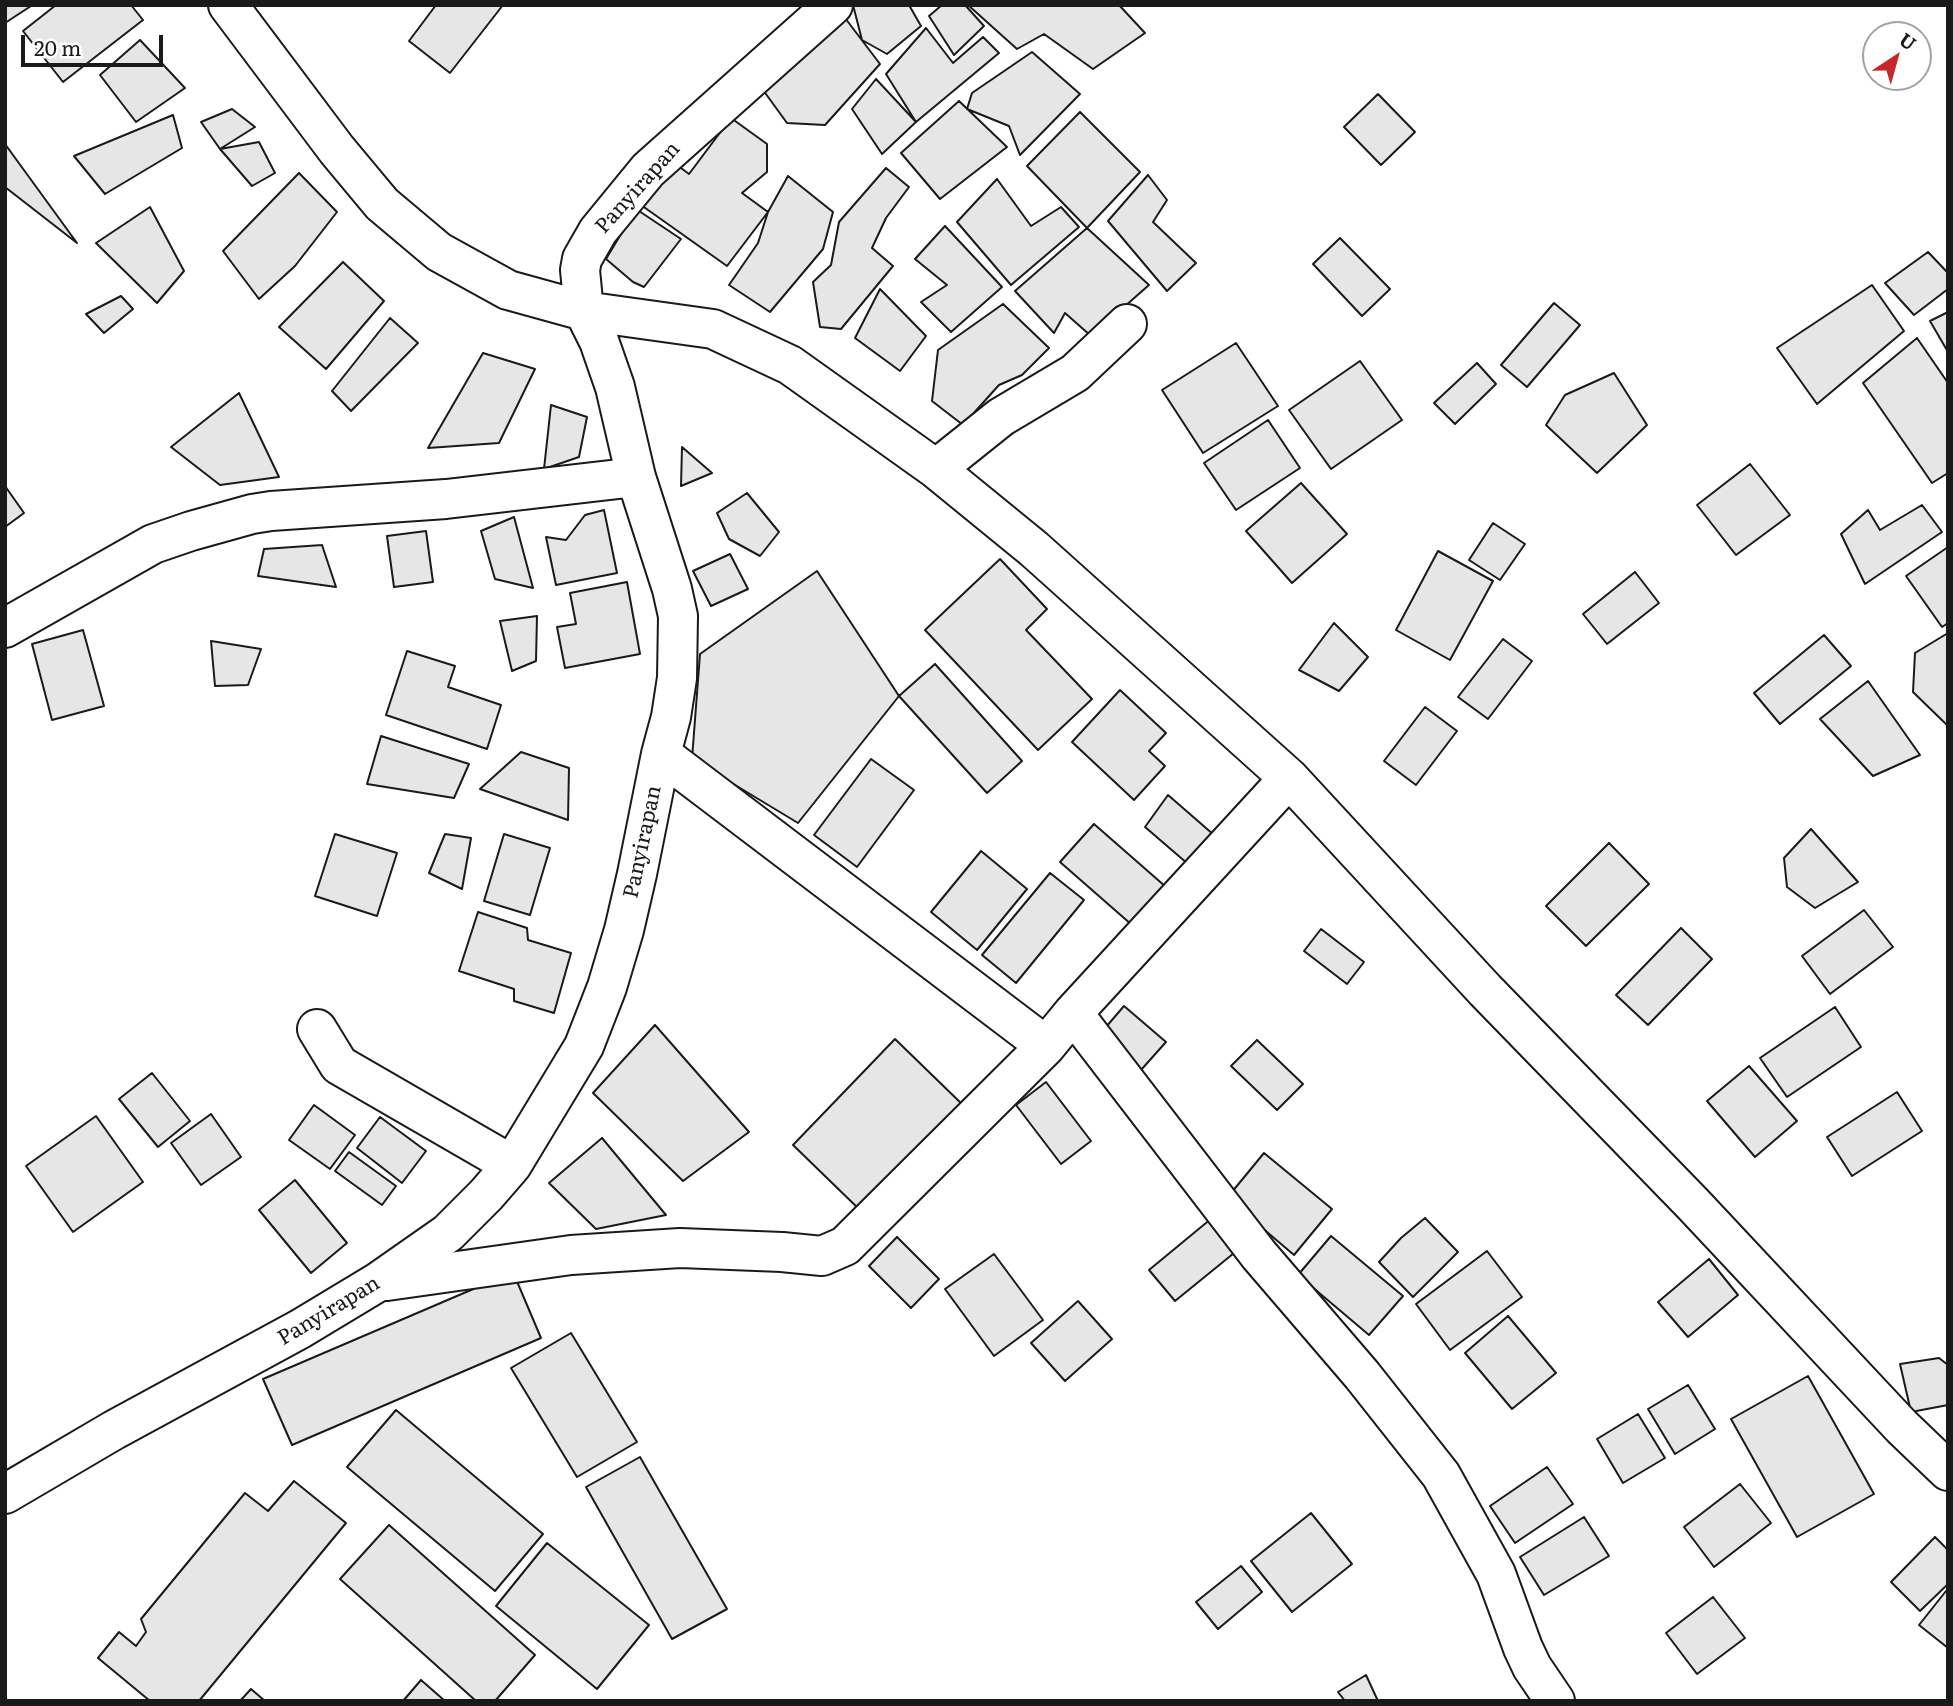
<!DOCTYPE html>
<html>
<head>
<meta charset="utf-8">
<style>
	body { margin:0 }
	#map { position:relative; width:1953px; height:1706px; overflow:hidden; background:#fff; font-family:Literata,serif }
	canvas { display:block }
	.frame { position:absolute; inset:0; border:7px solid #1a1a1a; pointer-events:none }
	.north { position:absolute; left:1862px; top:21px; width:70px; height:70px; box-sizing:border-box; background:#fff; border:2px solid #a3a3a3; border-radius:50%; rotate:36deg; font-size:19px; font-weight:700; line-height:28px; text-align:center; color:#1a1a1a }
	.north::after { content:''; display:block; margin:auto; width:24px; height:32px; background:#c62828; clip-path:polygon(50% 0,100% 100%,50% 72%,0 100%) }
	.scale { position:absolute; left:21px; top:35px; width:142px; height:32px; box-sizing:border-box; border:4px solid #1a1a1a; border-top:0; padding-left:9px; font-size:21px; line-height:24px; white-space:nowrap; color:#1a1a1a; -webkit-text-stroke:5px #fff; paint-order:stroke }
</style>
</head>
<body>
<div id="map">
<canvas width="1953" height="1706"></canvas>
<div class="frame"></div>
<div class="north">U</div>
<div class="scale">20 m</div>
</div>
<script>
const ctx = document.querySelector('canvas').getContext('2d');
ctx.lineJoin = 'round';
function paint(path, color) { ctx.fillStyle = color; ctx.fill(path, 'evenodd'); }
const toPath = rows => new Path2D(rows.map(r => 'M' + r).join(''));
function strokePath(path, color, width, dash) { ctx.strokeStyle = color; ctx.lineWidth = width; ctx.lineCap = dash ? 'butt' : 'round'; ctx.setLineDash(dash || []); ctx.stroke(path); }
function write(font, color, halo, rows, align = 'center') {
  ctx.font = font + ' Literata,serif'; ctx.lineWidth = 5; ctx.setLineDash([]); ctx.textBaseline = 'middle'; ctx.strokeStyle = halo; ctx.fillStyle = color; for (const [text, x, y, turn = 0] of rows) {
    ctx.save(); ctx.translate(x, y); ctx.rotate((+turn || 0) * Math.PI / 180); ctx.textAlign = isNaN(turn) ? turn : align; if (halo) ctx.strokeText(text, 0, 0); ctx.fillText(text, 0, 0); ctx.restore();
  }
}
const building = toPath([
	[5,5,31,5,31,6,5,23,5,5],
	[56,5,131,5,143,20,63,82,23,31,56,5],
	[436,5,503,5,450,73,409,41,436,5],
	[853,5,909,5,921,26,887,54,862,40,853,5],
	[942,5,965,5,984,26,954,55,929,16,942,5],
	[968,5,1119,5,1145,33,1093,69,1044,34,1017,49,968,5],
	[842,14,880,64,825,125,787,123,763,90,842,14],
	[926,28,953,63,983,37,999,53,916,122,886,74,926,28],
	[140,40,185,88,136,122,100,75,140,40],
	[1032,52,1080,94,1020,155,1009,126,967,109,972,93,1032,52],
	[876,79,916,122,882,154,852,109,876,79],
	[1378,94,1415,132,1381,165,1344,127,1378,94],
	[959,101,1007,147,940,199,901,153,959,101],
	[232,109,255,127,220,149,201,122,232,109],
	[1080,112,1140,172,1087,228,1027,166,1080,112],
	[173,115,182,148,105,194,74,156,173,115],
	[731,118,767,144,767,172,742,193,768,212,727,266,641,205,673,162,689,174,731,118],
	[259,142,275,173,252,186,220,149,259,142],
	[5,144,77,243,5,187,5,144],
	[886,168,909,187,886,218,872,248,893,266,841,329,820,327,813,282,831,265,839,222,886,168],
	[299,173,337,212,295,266,259,299,223,251,299,173],
	[1148,175,1167,200,1153,222,1196,263,1167,291,1108,221,1148,175],
	[788,176,833,212,823,249,770,312,729,285,758,243,768,212,788,176],
	[997,179,1031,226,1061,207,1079,227,1011,285,957,222,997,179],
	[150,207,184,271,157,303,96,243,150,207],
	[636,209,681,239,644,287,633,282,606,259,636,209],
	[945,226,1002,287,951,332,921,302,947,285,915,259,945,226],
	[1087,228,1149,285,1091,336,1065,313,1054,333,1015,291,1087,228],
	[1340,238,1390,289,1362,316,1313,264,1340,238],
	[1928,252,1948,273,1948,289,1914,315,1885,283,1928,252],
	[343,262,384,301,326,369,279,327,343,262],
	[1872,285,1904,331,1817,404,1777,348,1872,285],
	[880,289,926,336,900,371,855,338,880,289],
	[121,296,133,309,104,333,86,314,121,296],
	[1554,303,1580,325,1527,387,1501,365,1554,303],
	[1003,304,1049,348,1022,375,999,385,963,425,932,401,938,350,1003,304],
	[1948,312,1948,352,1930,321,1948,312],
	[390,318,418,343,351,411,332,391,390,318],
	[1917,338,1948,383,1948,473,1932,483,1863,383,1917,338],
	[1236,343,1278,406,1203,453,1162,390,1236,343],
	[483,353,535,369,499,443,428,448,483,353],
	[1360,361,1402,420,1331,469,1289,410,1360,361],
	[1477,363,1496,384,1455,424,1434,403,1477,363],
	[1614,373,1647,425,1597,473,1546,425,1565,395,1614,373],
	[239,393,279,477,220,485,171,447,239,393],
	[551,405,587,417,579,457,544,469,551,405],
	[1268,420,1300,468,1236,510,1204,463,1268,420],
	[682,447,712,473,681,486,682,447],
	[1750,464,1790,515,1736,555,1697,505,1750,464],
	[1301,483,1347,534,1292,583,1246,531,1301,483],
	[5,486,24,513,5,527,5,486],
	[747,493,779,532,760,556,729,539,717,513,747,493],
	[1922,505,1942,532,1865,584,1841,534,1868,510,1880,530,1922,505],
	[604,510,617,573,556,585,546,537,566,540,585,515,604,510],
	[514,517,533,588,495,579,481,531,514,517],
	[1493,523,1525,544,1500,580,1469,560,1493,523],
	[426,531,433,582,394,587,387,536,426,531],
	[322,545,336,587,258,576,264,549,322,545],
	[1948,547,1948,623,1942,627,1906,576,1948,547],
	[1438,551,1493,581,1450,660,1396,630,1438,551],
	[730,554,748,589,711,606,693,571,730,554],
	[1000,559,1047,609,1026,630,1092,699,1038,750,925,630,1000,559],
	[817,571,899,696,798,823,692,759,700,654,817,571],
	[1635,572,1659,603,1607,644,1583,614,1635,572],
	[627,582,640,654,565,668,557,627,576,624,570,593,627,582],
	[537,616,536,661,512,671,500,621,537,616],
	[1334,623,1368,657,1339,691,1299,670,1334,623],
	[83,630,104,706,52,720,32,644,83,630],
	[1948,633,1948,726,1913,692,1915,653,1948,633],
	[1824,635,1851,666,1780,724,1754,693,1824,635],
	[1503,639,1532,661,1488,719,1458,697,1503,639],
	[211,641,261,649,248,685,215,686,211,641],
	[407,651,455,666,448,687,501,705,487,749,386,715,407,651],
	[935,664,1022,761,987,793,899,696,935,664],
	[1868,681,1920,755,1873,776,1820,719,1868,681],
	[1120,690,1166,733,1149,751,1165,766,1134,800,1072,742,1120,690],
	[1425,707,1457,731,1416,785,1384,761,1425,707],
	[381,736,469,764,454,798,367,784,381,736],
	[521,752,569,768,568,820,480,789,521,752],
	[871,759,914,790,857,867,814,835,871,759],
	[1168,795,1214,835,1195,870,1145,827,1168,795],
	[1094,824,1166,887,1132,925,1060,862,1094,824],
	[1811,829,1858,882,1815,908,1787,887,1784,858,1811,829],
	[335,834,397,853,377,916,315,896,335,834],
	[445,834,471,838,462,889,429,873,445,834],
	[504,834,550,848,530,915,484,901,504,834],
	[1609,843,1649,884,1586,946,1546,906,1609,843],
	[981,851,1027,889,977,950,931,912,981,851],
	[1050,873,1084,900,1016,983,982,955,1050,873],
	[1864,910,1893,947,1830,994,1802,956,1864,910],
	[478,912,527,928,528,940,571,953,554,1013,514,1001,514,989,459,971,478,912],
	[1681,928,1712,959,1648,1025,1616,995,1681,928],
	[1321,929,1364,962,1347,984,1304,951,1321,929],
	[1124,1006,1166,1042,1141,1070,1100,1034,1124,1006],
	[1835,1007,1861,1047,1787,1097,1760,1058,1835,1007],
	[655,1025,749,1132,683,1181,593,1093,655,1025],
	[895,1039,965,1107,862,1212,793,1145,895,1039],
	[1257,1040,1303,1084,1277,1110,1231,1066,1257,1040],
	[1749,1066,1797,1121,1755,1157,1707,1101,1749,1066],
	[152,1073,190,1121,158,1147,119,1099,152,1073],
	[1046,1082,1091,1141,1061,1164,1016,1105,1046,1082],
	[1897,1092,1922,1131,1852,1176,1827,1137,1897,1092],
	[314,1105,355,1135,330,1169,289,1140,314,1105],
	[211,1114,241,1157,201,1185,171,1143,211,1114],
	[96,1116,143,1182,73,1232,26,1166,96,1116],
	[380,1117,426,1151,402,1183,357,1148,380,1117],
	[602,1138,666,1215,596,1229,549,1183,602,1138],
	[349,1152,396,1186,382,1205,335,1171,349,1152],
	[1264,1153,1332,1209,1294,1255,1227,1198,1264,1153],
	[295,1180,347,1243,311,1273,259,1210,295,1180],
	[1212,1218,1239,1249,1175,1301,1149,1270,1212,1218],
	[1425,1218,1458,1252,1413,1297,1379,1262,1401,1238,1425,1218],
	[1331,1236,1403,1296,1369,1335,1298,1275,1331,1236],
	[897,1237,939,1279,911,1308,869,1266,897,1237],
	[1487,1251,1522,1297,1450,1350,1416,1304,1487,1251],
	[994,1254,1043,1320,994,1356,945,1289,994,1254],
	[1709,1259,1738,1295,1688,1337,1658,1302,1709,1259],
	[513,1272,541,1338,292,1445,263,1379,513,1272],
	[1078,1301,1112,1339,1065,1381,1031,1343,1078,1301],
	[1508,1316,1556,1373,1512,1409,1465,1353,1508,1316],
	[571,1333,637,1442,577,1477,511,1368,571,1333],
	[1939,1358,1948,1365,1948,1405,1911,1412,1900,1364,1939,1358],
	[1808,1376,1874,1494,1797,1537,1731,1419,1808,1376],
	[1688,1385,1715,1429,1675,1454,1648,1409,1688,1385],
	[396,1410,543,1534,495,1591,347,1467,396,1410],
	[1638,1414,1665,1458,1623,1483,1597,1439,1638,1414],
	[640,1457,727,1609,672,1639,586,1487,640,1457],
	[1547,1467,1573,1504,1515,1543,1490,1506,1547,1467],
	[294,1481,346,1523,199,1701,150,1701,98,1658,119,1632,136,1646,146,1632,141,1619,245,1493,268,1511,294,1481],
	[1740,1484,1771,1523,1714,1567,1684,1527,1740,1484],
	[1311,1513,1352,1564,1292,1612,1251,1561,1311,1513],
	[1584,1517,1609,1556,1544,1595,1520,1557,1584,1517],
	[389,1525,535,1655,495,1701,476,1701,340,1579,389,1525],
	[1935,1537,1948,1550,1948,1584,1920,1611,1891,1582,1935,1537],
	[547,1543,649,1625,597,1689,496,1606,547,1543],
	[1241,1566,1262,1592,1218,1629,1196,1602,1241,1566],
	[1946,1591,1948,1592,1948,1648,1919,1625,1946,1591],
	[1713,1597,1745,1638,1697,1674,1666,1633,1713,1597],
	[1366,1675,1378,1701,1345,1701,1338,1692,1366,1675],
	[421,1680,445,1701,403,1701,421,1680],
	[251,1689,265,1701,240,1701,251,1689]
]);
paint(building, '#e6e6e6');
strokePath(building, '#1a1a1a', 2);
const minor = toPath([
	[228,5,337,150,382,204,439,252,508,290,584,311,713,329,790,365,936,469,1034,549,1289,778,1485,990,1693,1204,1902,1427,1948,1471],
	[936,469,1001,417,1075,373,1127,324],
	[5,628,153,544,191,531,252,514,271,511,446,499,636,477],
	[661,754,1046,1046,1073,1013,1289,778],
	[1073,1013,1259,1255,1362,1375,1441,1475,1496,1574,1523,1648,1532,1667,1555,1701],
	[317,1029,339,1065,512,1165],
	[387,1281,571,1255,680,1248,782,1252,822,1256,845,1246,1046,1046],
	[5,1494,114,1430,300,1329,378,1282,448,1233,486,1195,512,1165,584,1046,607,987,624,930,637,874,661,754,671,717,677,678,678,616,672,589,636,477,615,387,599,341,584,311,580,270,582,259,598,231,648,170,833,5]
]);
strokePath(minor, '#1a1a1a', 42);
strokePath(minor, '#fff', 38);
write('21px', '#1a1a1a', '#fff', [
	["Panyirapan",638,188,-48],
	["Panyirapan",643,842,-78],
	["Panyirapan",329,1311,-31]
]);
</script>
</body>
</html>
